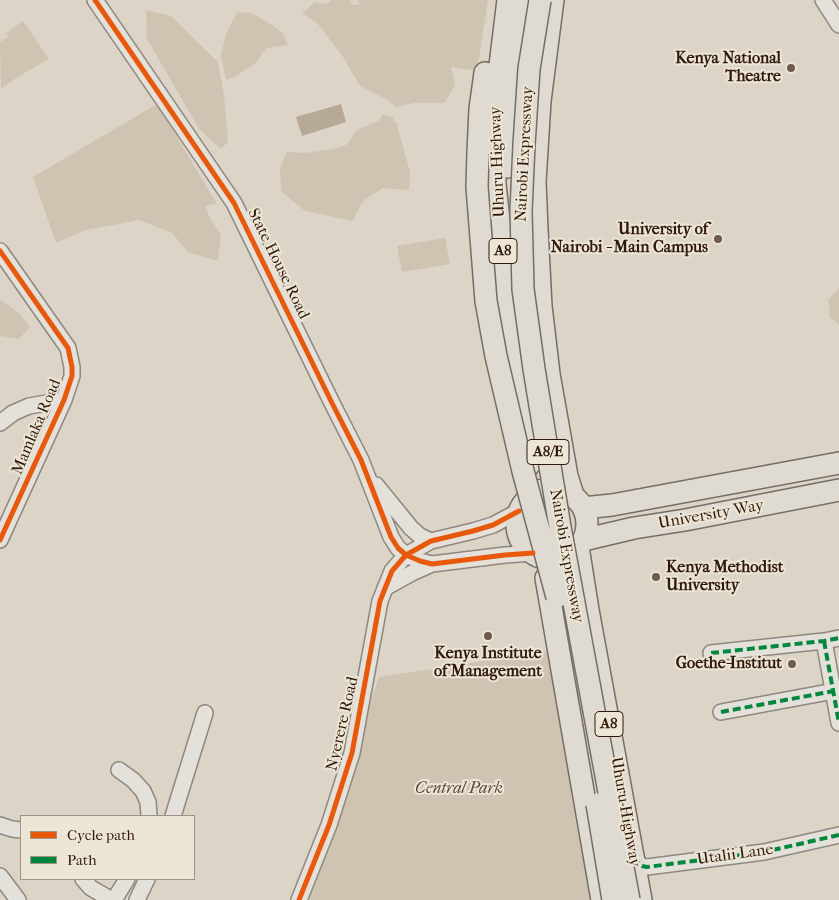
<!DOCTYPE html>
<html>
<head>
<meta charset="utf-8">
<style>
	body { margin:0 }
	#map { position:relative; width:839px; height:900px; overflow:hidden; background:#dcd4c6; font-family:"IM FELL French Canon",serif }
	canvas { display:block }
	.legend { position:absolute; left:20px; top:815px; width:175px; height:65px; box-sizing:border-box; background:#ede5d5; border:1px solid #a19384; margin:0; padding:6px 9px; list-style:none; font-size:15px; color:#2f190a }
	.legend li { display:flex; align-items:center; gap:10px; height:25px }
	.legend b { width:25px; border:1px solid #a19384 }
</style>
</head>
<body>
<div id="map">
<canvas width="839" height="900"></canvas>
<ul class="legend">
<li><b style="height:6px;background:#e8590c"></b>Cycle path</li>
<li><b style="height:6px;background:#00873e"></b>Path</li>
</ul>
</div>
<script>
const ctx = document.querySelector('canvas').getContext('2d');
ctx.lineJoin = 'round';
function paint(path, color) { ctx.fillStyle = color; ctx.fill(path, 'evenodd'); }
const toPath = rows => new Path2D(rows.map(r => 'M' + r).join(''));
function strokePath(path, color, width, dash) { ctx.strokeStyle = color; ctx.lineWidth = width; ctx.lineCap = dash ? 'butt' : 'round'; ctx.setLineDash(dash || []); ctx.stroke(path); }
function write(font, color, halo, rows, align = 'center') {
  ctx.font = font + ' "IM FELL French Canon",serif'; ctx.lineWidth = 4; ctx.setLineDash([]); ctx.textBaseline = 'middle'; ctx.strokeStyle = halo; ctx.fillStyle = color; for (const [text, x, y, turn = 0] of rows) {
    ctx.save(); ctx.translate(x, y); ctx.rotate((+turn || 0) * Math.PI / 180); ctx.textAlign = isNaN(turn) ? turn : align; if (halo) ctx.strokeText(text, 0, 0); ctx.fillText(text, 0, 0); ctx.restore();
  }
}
paint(toPath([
	[331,0,350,0,353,5,360,5,358,0,488,0,477,71,451,67,455,84,445,103,413,103,397,107,384,98,360,86,343,57,318,24,302,13,315,2,327,4],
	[146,10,171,16,218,62,224,96,228,142,221,149,200,130,147,39],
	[237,12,252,13,267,22,283,33,288,45,266,48,257,62,236,76,226,80,221,55,226,35],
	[23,21,49,59,16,78,1,89,0,42,8,37,6,33],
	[157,104,217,204,205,206,211,220,221,235,218,261,188,252,172,233,139,220,86,230,56,243,33,177],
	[382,114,394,118,393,121,396,122,410,172,409,190,383,188,363,201,353,221,305,211,281,191,280,168,287,152,305,153,334,149,346,145,357,130,380,120],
	[445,238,450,264,402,272,397,246],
	[839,288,839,325,830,317,828,300],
	[0,300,19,313,30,327,19,339,0,336],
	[549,651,592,900,303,900,379,677]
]), '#cfc4b1');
paint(toPath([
	[341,104,346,122,302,136,296,117]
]), '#b6a996');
const minor = toPath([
	[95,0,234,203,332,403,361,460,391,537,398,548,406,555,420,561,432,564,505,555,533,553],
	[823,0,839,25],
	[0,251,68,348,72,367,72,376,64,400,0,540],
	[0,423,13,413,29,406,64,400],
	[376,485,411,528,420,536,431,541],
	[385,588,412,573,432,564],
	[824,641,839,723],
	[711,653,824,641,839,638],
	[721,712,834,691],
	[119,770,133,780,143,791,148,802,149,816],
	[173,816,205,713],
	[0,825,12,829,21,830],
	[633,858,642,866,647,867,764,852,839,835],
	[0,876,18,900],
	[83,879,91,888,112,900],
	[114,900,127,879],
	[137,900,147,879],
	[299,900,329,825,352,753,380,601,392,571,406,555,431,541,473,531,493,525,519,511]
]);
const highway = toPath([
	[508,0,496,98,495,184,511,330,521,406,528,448,529,465],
	[553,0,540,101,535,182,537,229,541,306,549,374,567,476,573,495],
	[478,153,480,109,485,73],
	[508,167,518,53,525,0],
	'517 524a35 35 0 1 1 70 0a35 35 0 1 1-70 0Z',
	[583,508,612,505,839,463],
	[583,540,634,528,685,520,839,490],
	[578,547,588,610,641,900],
	[546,578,602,900]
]);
strokePath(minor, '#8f887e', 18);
strokePath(highway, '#766e65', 24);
strokePath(minor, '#e4e0da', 15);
strokePath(highway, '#dfdbd3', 21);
const highwayBridge = toPath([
	[540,0,529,69,524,145,521,211,523,289,534,369,560,527,629,900],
	[478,153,477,187,486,301,496,356,523,471,557,597],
	[597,804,613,900]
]);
strokePath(highwayBridge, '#766e65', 24, []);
strokePath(highwayBridge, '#dfdbd3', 21);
strokePath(toPath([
	[824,641,839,723],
	[711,653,824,641,839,638],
	[721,712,834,691],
	[633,858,642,866,647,867,764,852,839,835]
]), '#00873e', 4, [8, 4]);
strokePath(toPath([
	[95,0,234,203,332,403,361,460,391,537,398,548,406,555,420,561,432,564,505,555,533,553],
	[0,251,68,348,72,367,72,376,64,400,0,540],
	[299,900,329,825,352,753,380,601,392,571,406,555,431,541,473,531,493,525,519,511]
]), '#e8590c', 5);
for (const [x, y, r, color] of [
	[791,68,5,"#6c5a4c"],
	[718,239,5,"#6c5a4c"],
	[656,577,5,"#6c5a4c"],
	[488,636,5,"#6c5a4c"],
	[792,664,5,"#6c5a4c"]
]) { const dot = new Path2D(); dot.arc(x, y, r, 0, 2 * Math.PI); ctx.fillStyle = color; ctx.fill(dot); strokePath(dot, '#ede5d5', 2); }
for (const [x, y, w] of [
	[503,251,28],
	[548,452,42],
	[609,724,28]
]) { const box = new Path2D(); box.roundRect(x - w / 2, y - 12.5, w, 25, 4); ctx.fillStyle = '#ede5d5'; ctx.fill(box); strokePath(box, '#2f190a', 1); }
write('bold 15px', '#2f190a', null, [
	["A8",503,251],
	["A8/E",548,452],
	["A8",609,724]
]);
write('bold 16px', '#2f190a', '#ede5d5', [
	["Kenya National",781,59],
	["Theatre",781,77],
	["University of",708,230],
	["Nairobi - Main Campus",708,248],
	["Kenya Methodist",666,568,"left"],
	["University",666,586,"left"],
	["Kenya Institute",488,654,"center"],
	["of Management",488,672,"center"],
	["Goethe-Institut",782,664]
], 'right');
write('16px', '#2f190a', '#ede5d5', [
	["Nairobi Expressway",525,154,-87],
	["Uhuru Highway",498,162,-92],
	["State House Road",278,264,64],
	["Mamlaka Road",37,427,-67],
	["University Way",711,515,-10],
	["Nairobi Expressway",566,556,80],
	["Nyerere Road",343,724,-77],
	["Uhuru Highway",625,812,80],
	["Utalii Lane",735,855,-8]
]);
write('italic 16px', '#5c4837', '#ede5d5', [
	["Central Park",459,789]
]);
</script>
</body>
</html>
